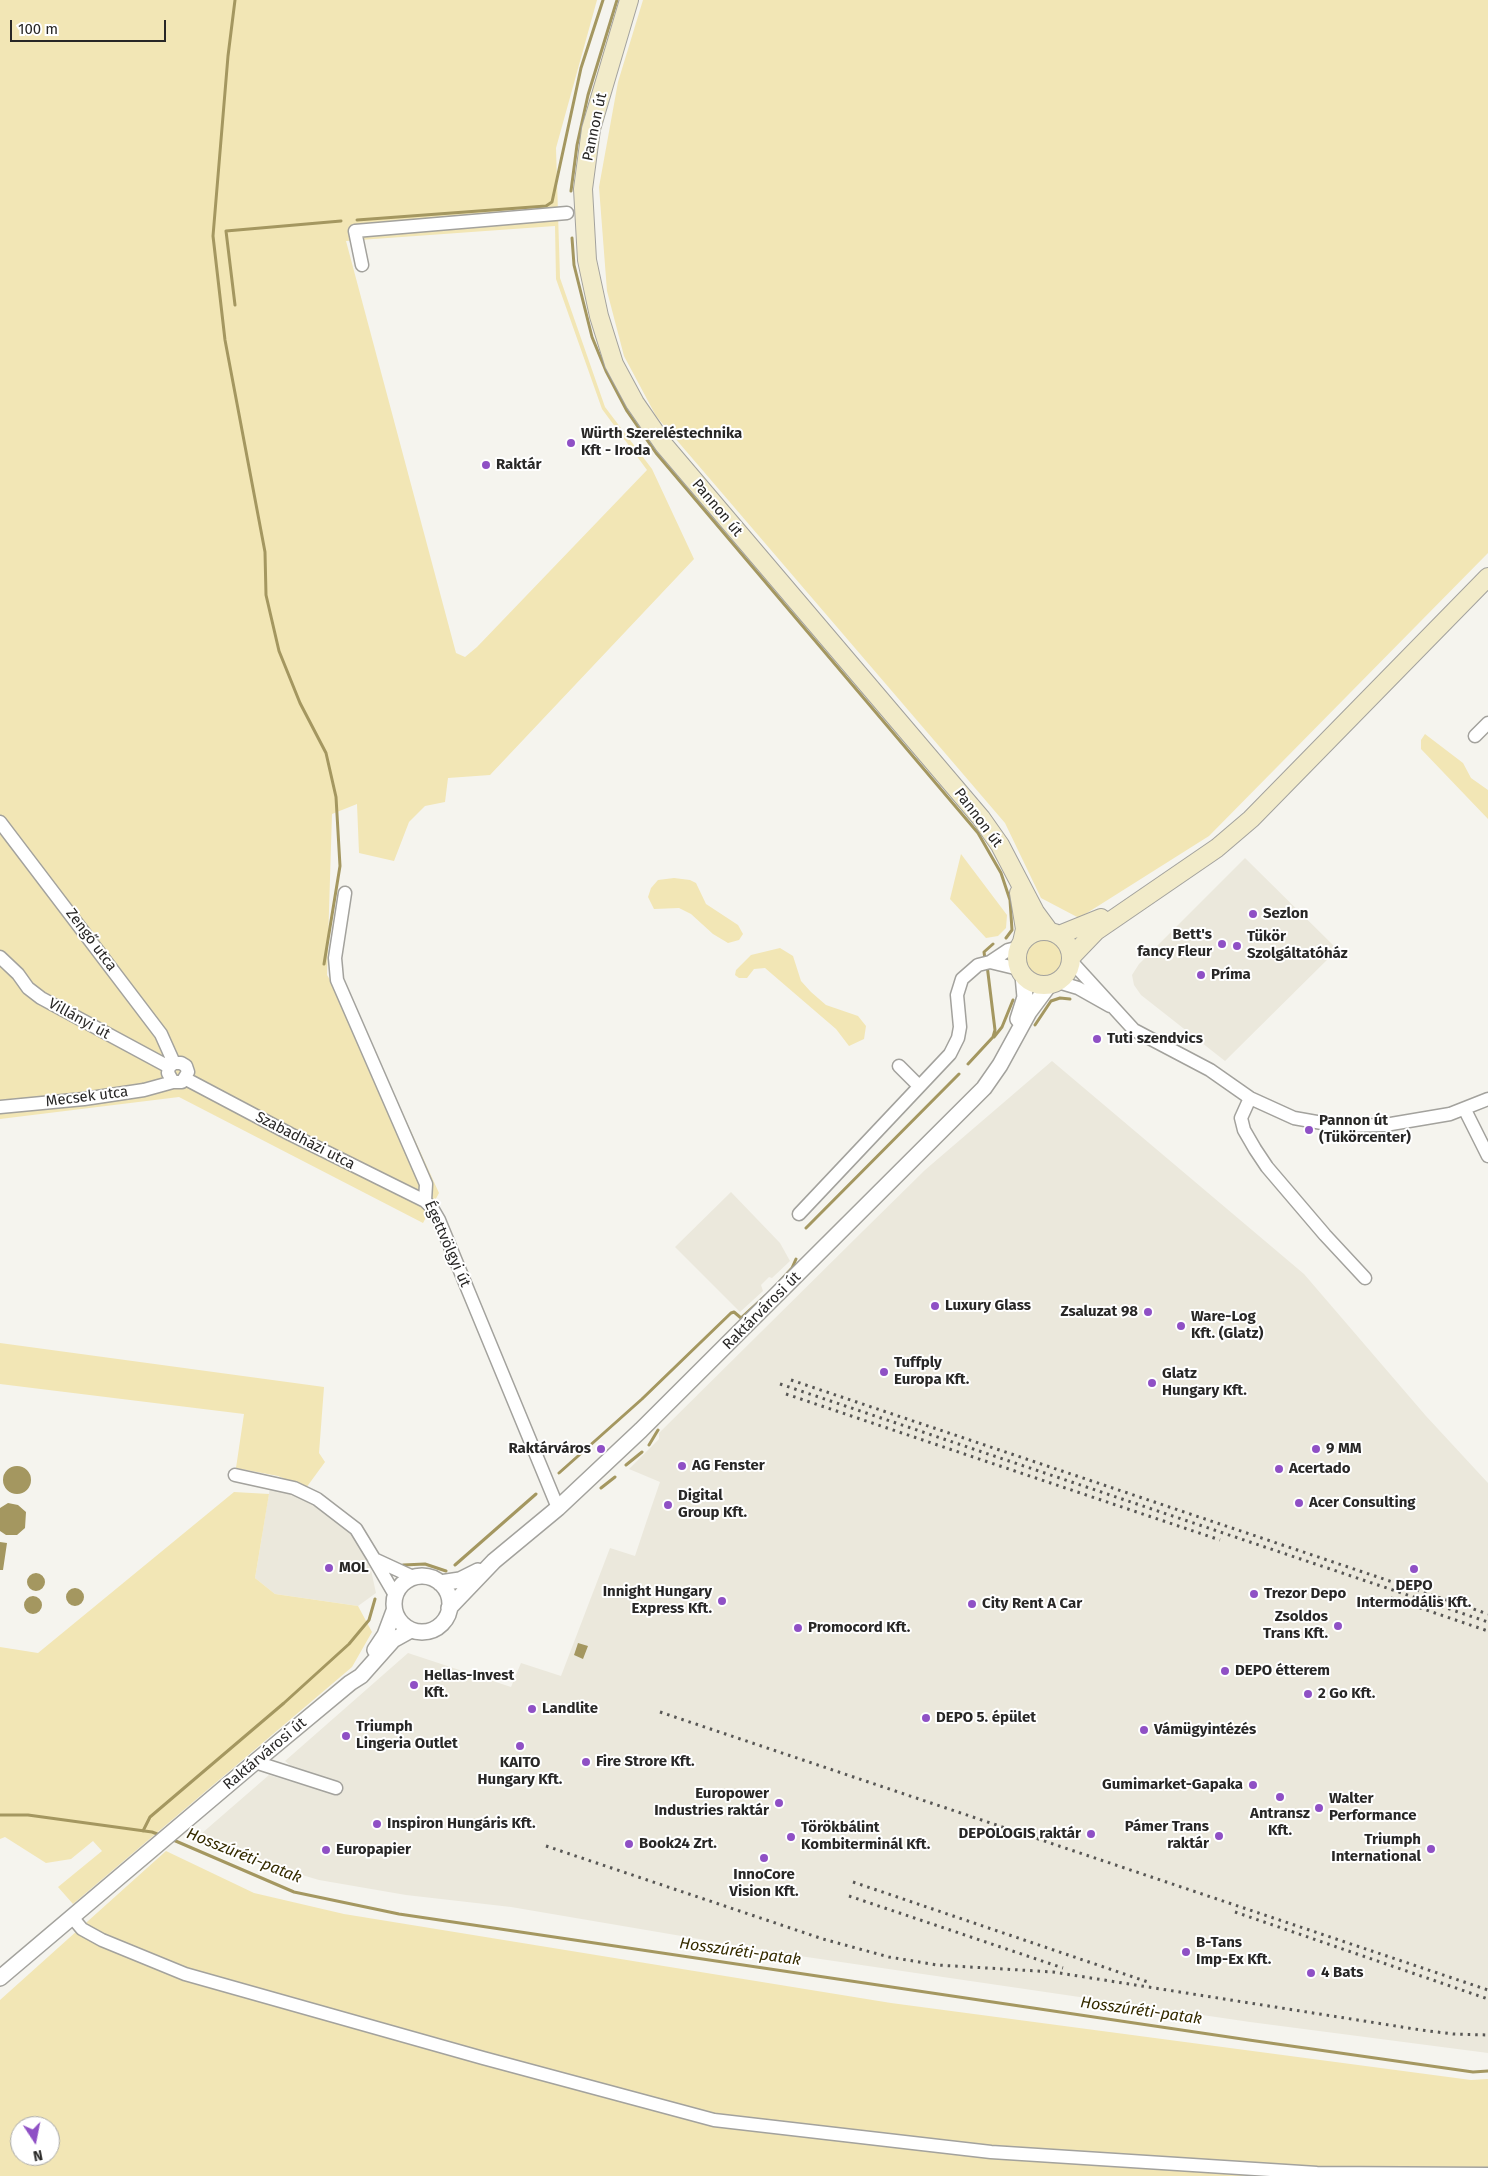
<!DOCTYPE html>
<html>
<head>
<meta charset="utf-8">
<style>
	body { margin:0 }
	#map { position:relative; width:1488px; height:2176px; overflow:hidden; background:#f5f4ee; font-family:"Fira Sans",sans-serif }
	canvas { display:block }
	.north { position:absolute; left:10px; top:2116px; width:50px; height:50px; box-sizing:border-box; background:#fff; border:1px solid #a9a9a8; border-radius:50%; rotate:169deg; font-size:14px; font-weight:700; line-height:20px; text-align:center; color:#282726 }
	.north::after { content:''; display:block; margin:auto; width:18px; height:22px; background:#8f50c5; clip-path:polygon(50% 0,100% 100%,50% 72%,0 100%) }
	.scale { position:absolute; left:10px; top:20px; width:156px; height:22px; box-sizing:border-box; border:2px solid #282726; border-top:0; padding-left:6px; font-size:15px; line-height:18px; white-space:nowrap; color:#282726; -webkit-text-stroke:4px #fff; paint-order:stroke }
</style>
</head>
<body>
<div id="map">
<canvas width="1488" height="2176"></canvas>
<div class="north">N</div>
<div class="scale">100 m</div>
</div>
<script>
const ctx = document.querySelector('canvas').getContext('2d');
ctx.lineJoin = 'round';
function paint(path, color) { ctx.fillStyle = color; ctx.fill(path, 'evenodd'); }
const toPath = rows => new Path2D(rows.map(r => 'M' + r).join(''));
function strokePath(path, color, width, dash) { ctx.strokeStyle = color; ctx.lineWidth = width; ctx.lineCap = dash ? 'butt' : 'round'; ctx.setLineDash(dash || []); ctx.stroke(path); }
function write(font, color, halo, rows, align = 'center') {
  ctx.font = font + ' "Fira Sans",sans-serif'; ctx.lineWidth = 4; ctx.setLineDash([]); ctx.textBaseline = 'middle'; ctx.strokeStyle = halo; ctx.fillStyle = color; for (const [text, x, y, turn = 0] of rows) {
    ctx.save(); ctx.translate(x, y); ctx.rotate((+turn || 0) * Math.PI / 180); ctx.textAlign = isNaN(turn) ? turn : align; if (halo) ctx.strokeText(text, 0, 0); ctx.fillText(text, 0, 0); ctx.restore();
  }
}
paint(toPath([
	[1245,858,1333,945,1335,952,1225,1061,1141,995,1134,985,1132,975,1139,964],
	[1052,1061,1304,1274,1426,1416,1488,1483,1488,2053,1250,2022,793,1955,511,1907,406,1895,319,1880,285,1870,201,1834,269,1775,337,1795,341,1785,296,1770,285,1761,408,1653,511,1687,521,1663,561,1676,610,1548,635,1556,647,1520,660,1482,629,1469,659,1439,659,1433,864,1230,925,1170],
	[731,1192,780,1243,790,1261,772,1278,769,1277,761,1285,763,1291,740,1312,675,1247],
	[270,1487,286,1491,321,1507,357,1538,371,1570,376,1593,358,1606,275,1594,255,1578]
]), '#ebe8dc');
paint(toPath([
	[0,0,597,0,556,148,560,278,605,407,652,469,694,559,490,775,448,778,445,802,425,806,409,822,394,861,359,853,357,804,332,814,327,975,376,1054,439,1193,423,1223,179,1097,0,1119],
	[555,226,556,279,602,409,647,470,477,647,465,657,456,653,346,241],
	[643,0,1488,0,1488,553,1209,836,1079,918,1041,898,1005,823,656,416,624,356,607,291,599,187,618,82],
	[1425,734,1463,763,1471,778,1488,790,1488,819,1421,749,1421,740],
	[961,854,1007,915,1006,928,998,936,986,938,950,899],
	[674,878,690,880,696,883,706,904,738,925,743,934,739,940,728,943,713,934,691,914,679,908,654,909,648,897,651,888,658,880],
	'1025 958a20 20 0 1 1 40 0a20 20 0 1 1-40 0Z',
	[780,948,793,956,801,981,811,992,826,1005,858,1016,866,1026,864,1039,849,1046,836,1029,765,968,754,969,747,978,739,978,735,975,736,970,751,955],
	[0,1343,324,1387,319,1453,325,1462,306,1488,278,1476,236,1468,244,1414,0,1384],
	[234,1492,269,1494,255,1578,275,1594,358,1606,372,1632,352,1667,73,1904,58,1887,102,1851,93,1841,71,1859,46,1863,5,1837,0,1839,0,1647,38,1653],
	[166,1851,254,1893,344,1914,891,2003,1471,2080,1488,2079,1488,2176,0,2176,0,2000],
	[20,2126,50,2126,50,2156,20,2156]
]), '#f2e6b5');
paint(toPath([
	'3 1480a14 14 0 1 1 28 0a14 14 0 1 1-28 0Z',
	[8,1503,18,1505,26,1512,25,1528,17,1535,6,1535,0,1531,0,1508],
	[0,1542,7,1543,3,1570,0,1570],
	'27 1582a9 9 0 1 1 18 0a9 9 0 1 1-18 0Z',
	'66 1597a9 9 0 1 1 18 0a9 9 0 1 1-18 0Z',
	'24 1605a9 9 0 1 1 18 0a9 9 0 1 1-18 0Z',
	[578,1643,588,1646,583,1659,574,1655]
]), '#a49760');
strokePath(toPath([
	[235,0,228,56,213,236,225,340,265,552,266,595,279,651,300,703,326,753,336,797,340,866,324,964],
	[571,191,577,145,588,95,617,0],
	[357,220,546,206,552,202,581,68,603,0],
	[572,238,574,265,592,337,606,371,627,411,656,453,978,833,1001,873,1010,900,1012,930,1006,938],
	[235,305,226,231,341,221],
	[985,959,984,952,993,944],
	[1035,1025,1051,1001,1060,998,1070,999],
	[994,1037,1002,1027,1013,1000],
	[968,1064,993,1037,995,1030,987,965],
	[806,1228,959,1074],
	[780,1281,792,1268,796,1259],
	[649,1445,658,1430],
	[626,1465,642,1452],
	[559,1473,642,1399,731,1313,734,1312,741,1318,765,1296],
	[601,1488,615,1477],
	[403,1565,425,1564,446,1571],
	[455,1565,536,1494],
	[0,1815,28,1815,152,1832,160,1835],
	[143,1831,150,1817,284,1703,349,1644,369,1620,375,1599],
	[171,1839,294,1892,399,1914,1249,2040,1473,2072,1488,2071]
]), '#a49760', 3);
const minor = toPath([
	[362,265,355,231,567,213],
	[1475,736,1488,723],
	[0,822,161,1034,174,1063],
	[345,893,335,958,337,980,426,1184,425,1201],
	[0,957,18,974,28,988,41,998,169,1067],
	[1071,961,1134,1030,1210,1070,1250,1098,1294,1118,1339,1126,1385,1125,1450,1114,1488,1099],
	[990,962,1019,969],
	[1058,982,1078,988,1110,1006],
	[899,1066,919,1086],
	[186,1079,290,1134,425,1201,432,1208,439,1220,558,1508],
	[1250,1098,1241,1118,1244,1130,1255,1149,1267,1167,1325,1235,1365,1278],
	[0,1107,84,1099,144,1090,173,1082,182,1082,188,1072,186,1066,181,1063,174,1063,169,1067,168,1073,173,1082],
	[1465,1110,1488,1156],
	[799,1214,950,1054,958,1038,960,1027,957,995,962,979,978,965,990,962,1008,950,1020,947],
	[235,1475,294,1488,317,1499,356,1529,373,1557],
	[374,1559,413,1577],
	[374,1559,395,1595],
	[255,1762,336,1788],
	[72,1917,82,1929,102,1940,185,1974,483,2058,714,2120,991,2152,1317,2173,1488,2174]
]);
const tertiary = toPath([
	[1018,1019,1025,997,1023,975],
	'394 1604a28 28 0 1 1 56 0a28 28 0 1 1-56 0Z',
	[440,1583,460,1580,478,1571],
	[449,1608,494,1561,558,1508,641,1430,984,1088,1000,1065,1029,1012,1049,985],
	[375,1650,385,1635,394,1611],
	[0,1978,255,1762,350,1683,361,1676,393,1640,411,1630]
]);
const secondary = toPath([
	[629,0,591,129,583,189,587,260,599,316,614,364,635,403,664,445,981,818,1000,845,1035,912,1049,931],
	[1019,893,1025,929,1022,942],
	'1017 958a27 27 0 1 1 54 0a27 27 0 1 1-54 0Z',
	[1059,935,1101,918],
	[1072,956,1096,931,1217,848,1251,819,1488,577]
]);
strokePath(minor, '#a3a29d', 15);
strokePath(tertiary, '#a3a29d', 18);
strokePath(secondary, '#a3a29d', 20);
strokePath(minor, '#fff', 12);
strokePath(tertiary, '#fff', 15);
strokePath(secondary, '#f2ebc9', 18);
strokePath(toPath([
	[791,1380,1488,1614],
	[780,1384,1488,1622],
	[786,1394,1220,1540],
	[1391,1598,1488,1631],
	[660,1712,1488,1990],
	[546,1846,823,1939,889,1957,937,1965,1053,1972,1421,2030,1453,2034,1488,2035],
	[853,1882,1148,1982],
	[849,1896,1063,1968],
	[1235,1912,1488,1999]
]), '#585755', 3, [2.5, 5]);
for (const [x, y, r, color] of [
	[571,443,5,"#8f50c5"],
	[486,465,5,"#8f50c5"],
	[1253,914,5,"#8f50c5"],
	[1222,944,5,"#8f50c5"],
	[1237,946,5,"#8f50c5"],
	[1201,975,5,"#8f50c5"],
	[1097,1039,5,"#8f50c5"],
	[1309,1130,5,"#8f50c5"],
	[935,1306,5,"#8f50c5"],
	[1148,1312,5,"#8f50c5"],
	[1181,1326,5,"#8f50c5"],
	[884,1372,5,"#8f50c5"],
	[1152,1383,5,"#8f50c5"],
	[601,1449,5,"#8f50c5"],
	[1316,1449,5,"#8f50c5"],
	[682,1466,5,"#8f50c5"],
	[1279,1469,5,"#8f50c5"],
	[1299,1503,5,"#8f50c5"],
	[668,1505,5,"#8f50c5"],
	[329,1568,5,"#8f50c5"],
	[1414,1569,5,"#8f50c5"],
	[1254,1594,5,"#8f50c5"],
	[722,1601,5,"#8f50c5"],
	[972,1604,5,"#8f50c5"],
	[1338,1626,5,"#8f50c5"],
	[798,1628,5,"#8f50c5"],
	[1225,1671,5,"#8f50c5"],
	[414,1685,5,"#8f50c5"],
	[1308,1694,5,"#8f50c5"],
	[532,1709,5,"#8f50c5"],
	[926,1718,5,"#8f50c5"],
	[1144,1730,5,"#8f50c5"],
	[346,1736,5,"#8f50c5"],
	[520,1746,5,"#8f50c5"],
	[586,1762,5,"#8f50c5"],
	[1253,1785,5,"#8f50c5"],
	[1280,1797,5,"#8f50c5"],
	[779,1803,5,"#8f50c5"],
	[1319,1808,5,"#8f50c5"],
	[377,1824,5,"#8f50c5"],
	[1091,1834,5,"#8f50c5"],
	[1219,1836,5,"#8f50c5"],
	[791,1837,5,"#8f50c5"],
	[629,1844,5,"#8f50c5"],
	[1431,1849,5,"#8f50c5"],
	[326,1850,5,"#8f50c5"],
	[764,1858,5,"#8f50c5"],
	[1186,1952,5,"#8f50c5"],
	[1311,1973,5,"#8f50c5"]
]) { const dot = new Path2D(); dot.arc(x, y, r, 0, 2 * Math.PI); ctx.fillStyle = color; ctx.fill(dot); strokePath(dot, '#fff', 2); }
write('15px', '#282726', '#fff', [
	["Pannon út",595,127,-78],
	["Pannon út",717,508,50],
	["Pannon út",978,818,53],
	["Zengő utca",91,940,53],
	["Villányi út",79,1019,29],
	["Mecsek utca",87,1097,-7],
	["Szabadházi utca",305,1141,27],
	["Égettvölgyi út",447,1244,66],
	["Raktárvárosi út",762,1311,-45],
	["Raktárvárosi út",265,1754,-40]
]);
write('bold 15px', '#282726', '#fff', [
	["Würth Szereléstechnika",581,434],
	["Kft - Iroda",581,451],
	["Raktár",496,465],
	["Sezlon",1263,914],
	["Bett's",1212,935,"right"],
	["fancy Fleur",1212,952,"right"],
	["Tükör",1247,937],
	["Szolgáltatóház",1247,954],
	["Príma",1211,975],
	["Tuti szendvics",1107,1039],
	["Pannon út",1319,1121],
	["(Tükörcenter)",1319,1138],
	["Luxury Glass",945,1306],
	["Zsaluzat 98",1138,1312,"right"],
	["Ware-Log",1191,1317],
	["Kft. (Glatz)",1191,1334],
	["Tuffply",894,1363],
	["Europa Kft.",894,1380],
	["Glatz",1162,1374],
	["Hungary Kft.",1162,1391],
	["Raktárváros",591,1449,"right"],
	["9 MM",1326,1449],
	["AG Fenster",692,1466],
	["Acertado",1289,1469],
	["Digital",678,1496],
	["Group Kft.",678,1513],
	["Acer Consulting",1309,1503],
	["MOL",339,1568],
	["DEPO",1414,1586,"center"],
	["Intermodális Kft.",1414,1603,"center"],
	["Innight Hungary",712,1592,"right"],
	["Express Kft.",712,1609,"right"],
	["Trezor Depo",1264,1594],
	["City Rent A Car",982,1604],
	["Zsoldos",1328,1617,"right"],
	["Trans Kft.",1328,1634,"right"],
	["Promocord Kft.",808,1628],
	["DEPO étterem",1235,1671],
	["Hellas-Invest",424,1676],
	["Kft.",424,1693],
	["2 Go Kft.",1318,1694],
	["Landlite",542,1709],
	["DEPO 5. épület",936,1718],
	["Triumph",356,1727],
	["Lingeria Outlet",356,1744],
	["Vámügyintézés",1154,1730],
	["Fire Strore Kft.",596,1762],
	["KAITO",520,1763,"center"],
	["Hungary Kft.",520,1780,"center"],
	["Gumimarket-Gapaka",1243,1785,"right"],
	["Europower",769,1794,"right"],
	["Industries raktár",769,1811,"right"],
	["Walter",1329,1799],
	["Performance",1329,1816],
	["Antransz",1280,1814,"center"],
	["Kft.",1280,1831,"center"],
	["Inspiron Hungáris Kft.",387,1824],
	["Pámer Trans",1209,1827,"right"],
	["raktár",1209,1844,"right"],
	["Törökbálint",801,1828],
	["Kombiterminál Kft.",801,1845],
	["DEPOLOGIS raktár",1081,1834,"right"],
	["Triumph",1421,1840,"right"],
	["International",1421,1857,"right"],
	["Book24 Zrt.",639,1844],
	["Europapier",336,1850],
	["InnoCore",764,1875,"center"],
	["Vision Kft.",764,1892,"center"],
	["B-Tans",1196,1943],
	["Imp-Ex Kft.",1196,1960],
	["4 Bats",1321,1973]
], 'left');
write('italic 16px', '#362c00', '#fff', [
	["Hosszúréti-patak",244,1856,22],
	["Hosszúréti-patak",740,1952,8],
	["Hosszúréti-patak",1141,2011,8]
]);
</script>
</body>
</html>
